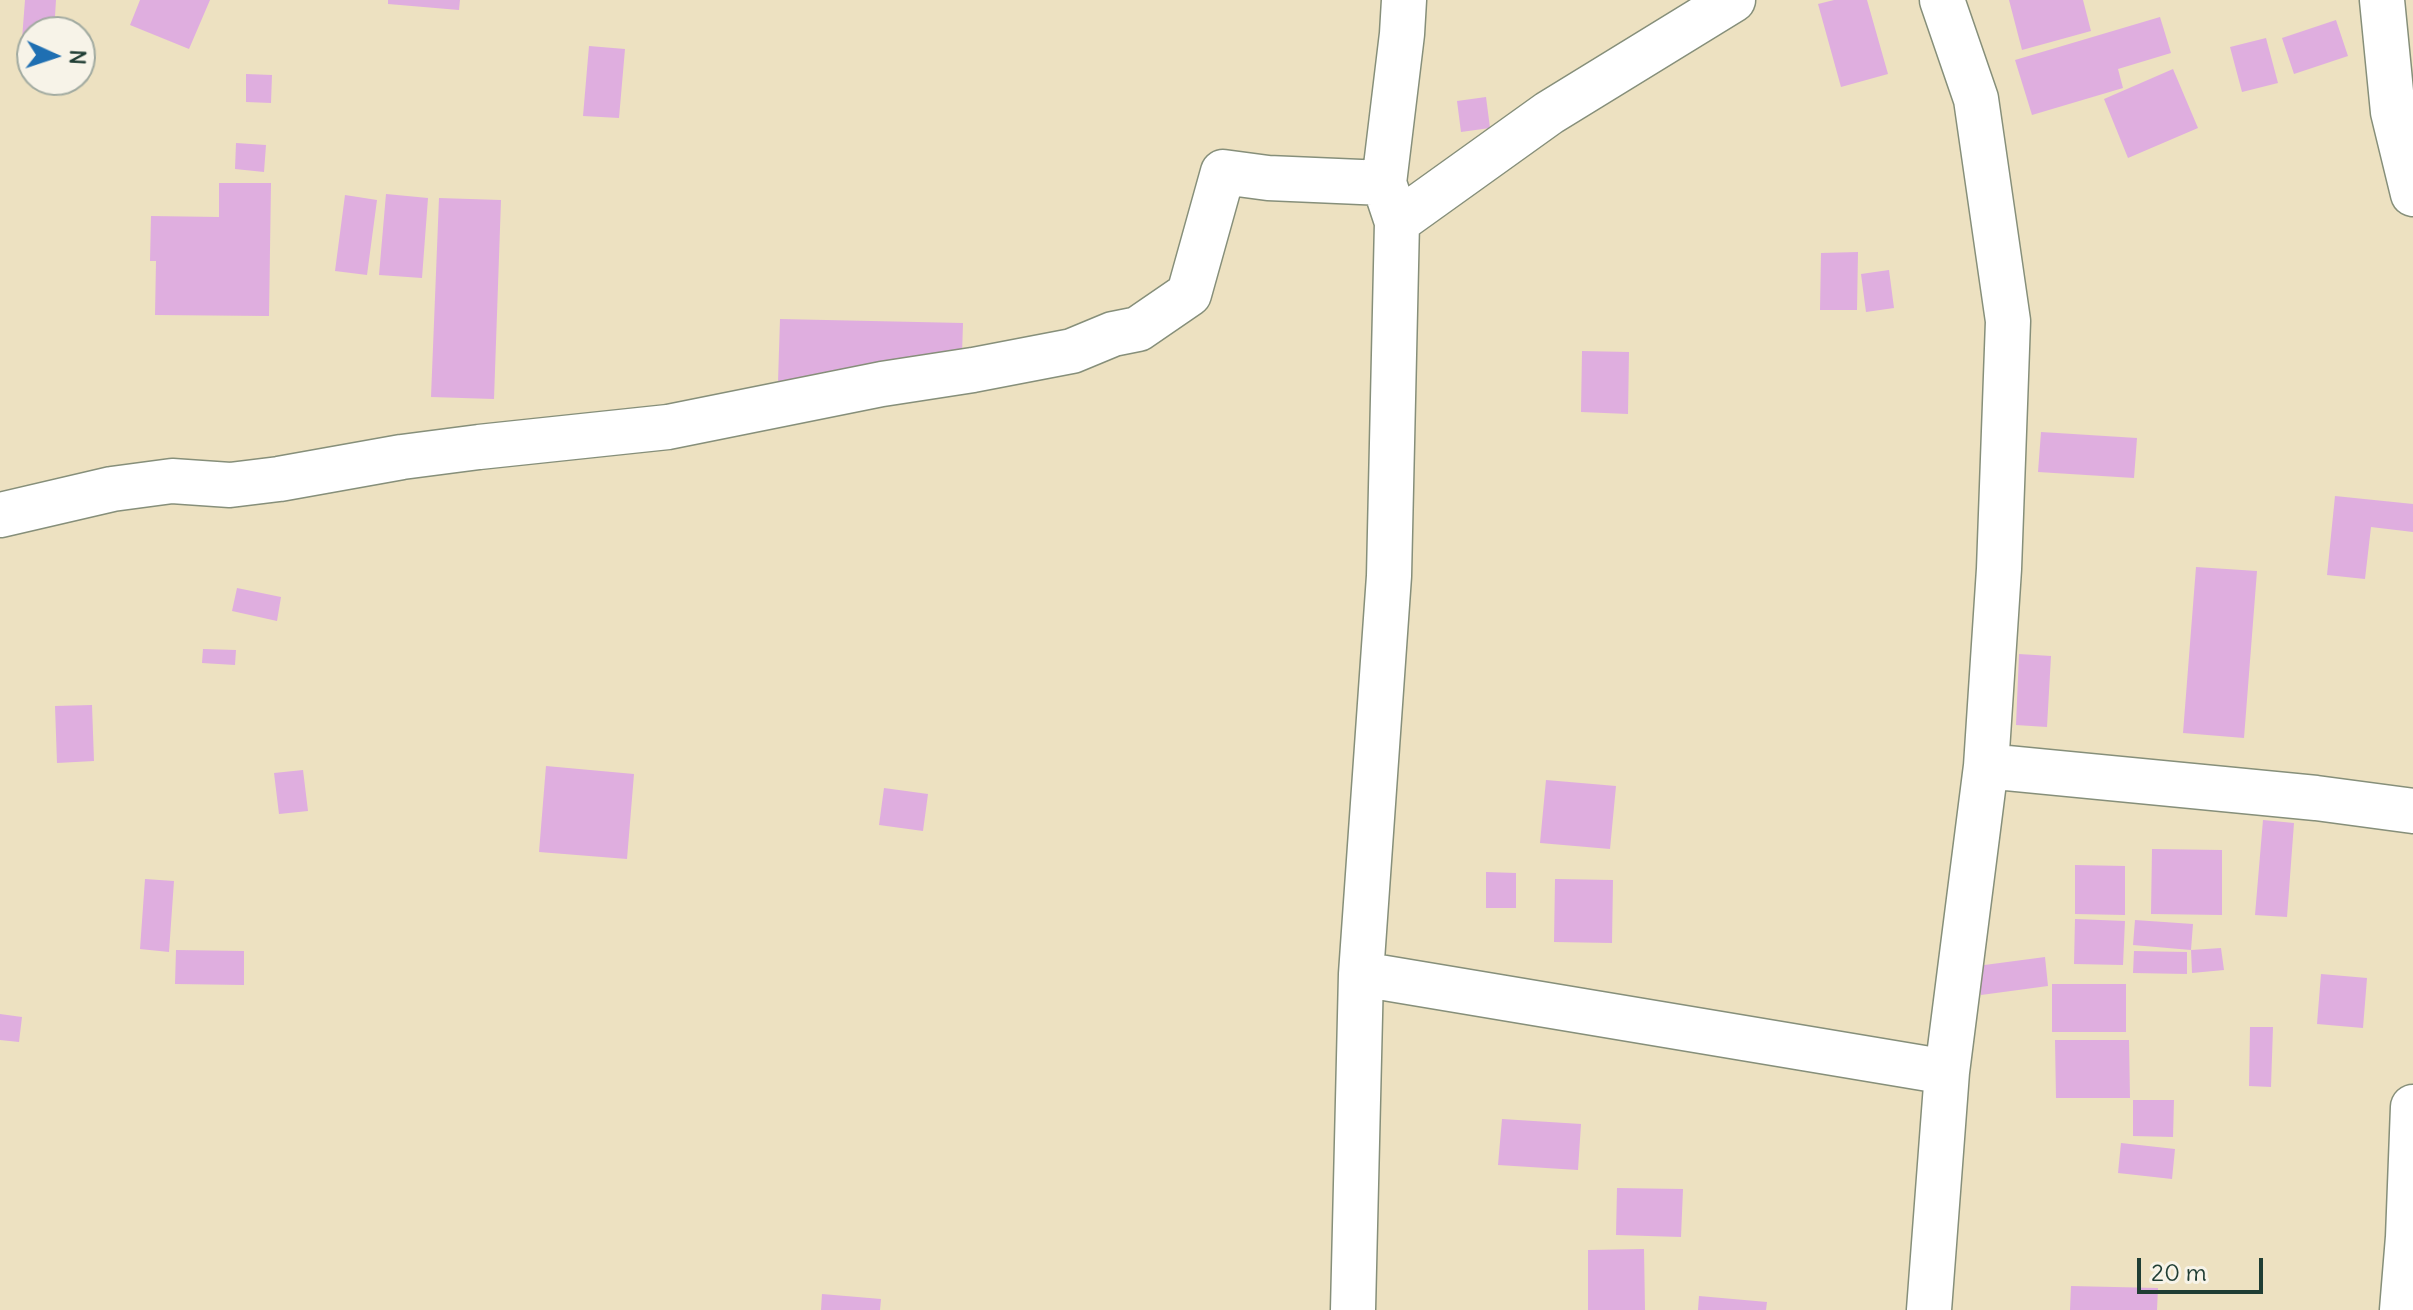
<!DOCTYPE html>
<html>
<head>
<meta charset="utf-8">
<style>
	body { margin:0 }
	#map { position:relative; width:2413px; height:1310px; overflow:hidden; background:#ede1c1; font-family:Delius,sans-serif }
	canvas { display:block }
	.north { position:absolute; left:16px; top:16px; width:80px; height:80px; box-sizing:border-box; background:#f7f3e8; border:2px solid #a1aaa0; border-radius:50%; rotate:93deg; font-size:22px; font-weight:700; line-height:32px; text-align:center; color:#1f3d34 }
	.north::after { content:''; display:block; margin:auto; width:28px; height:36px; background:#1f6fb2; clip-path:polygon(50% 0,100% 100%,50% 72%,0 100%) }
	.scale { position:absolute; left:2137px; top:1258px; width:126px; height:36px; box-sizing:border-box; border:4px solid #1f3d34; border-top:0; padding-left:10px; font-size:24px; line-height:28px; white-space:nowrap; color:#1f3d34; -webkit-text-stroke:6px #f7f3e8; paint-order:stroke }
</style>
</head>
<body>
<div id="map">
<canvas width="2413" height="1310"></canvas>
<div class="north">N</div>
<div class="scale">20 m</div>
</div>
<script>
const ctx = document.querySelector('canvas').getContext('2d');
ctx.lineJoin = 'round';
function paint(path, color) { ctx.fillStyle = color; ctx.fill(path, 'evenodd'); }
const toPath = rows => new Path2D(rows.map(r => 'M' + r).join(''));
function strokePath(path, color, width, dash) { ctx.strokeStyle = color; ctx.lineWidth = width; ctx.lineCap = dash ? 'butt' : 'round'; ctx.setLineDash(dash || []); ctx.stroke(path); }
paint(toPath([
	[25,0,56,0,54,32,32,32,32,40,22,39],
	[140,0,210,0,189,49,130,25],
	[388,0,460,0,459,10,388,4],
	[1834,0,1867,0,1888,74,1841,87,1818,4],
	[2009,0,2083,0,2091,31,2022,50],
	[2160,17,2171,53,2118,69,2123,88,2032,115,2015,60],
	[2336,20,2348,56,2294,74,2282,38],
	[2266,38,2278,83,2242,92,2230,47],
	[589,46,625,49,619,118,583,116],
	[2173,69,2198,128,2128,158,2104,99],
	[246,74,272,75,271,103,246,102],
	[1486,97,1490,128,1461,132,1457,101],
	[236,143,266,145,264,172,235,169],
	[219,183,271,183,269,316,155,315,156,261,150,261,151,216,219,217],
	[386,194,428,198,422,278,379,275],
	[345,195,377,200,367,275,335,271],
	[439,198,501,200,494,399,431,397],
	[1858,252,1857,310,1820,310,1821,253],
	[1889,270,1894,308,1866,312,1861,274],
	[780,319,963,323,961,386,778,382],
	[1582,351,1629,352,1628,414,1581,412],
	[2041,432,2137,438,2134,478,2038,472],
	[2335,496,2413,504,2413,532,2371,527,2365,579,2327,575],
	[2196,567,2257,571,2244,738,2183,733],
	[237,588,281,597,277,621,232,611],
	[203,649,236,650,235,665,202,663],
	[2019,654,2051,656,2047,727,2016,725],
	[92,705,94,761,57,763,55,706],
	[546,766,634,774,627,859,539,852],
	[303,770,308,811,279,814,274,773],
	[1546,780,1616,786,1610,849,1540,843],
	[884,788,928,794,923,831,879,825],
	[2263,820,2294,823,2287,917,2255,915],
	[2152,849,2222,850,2222,915,2151,914],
	[2075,865,2125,866,2125,915,2075,914],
	[1486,872,1516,873,1516,908,1486,908],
	[145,879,174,881,169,952,140,949],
	[1555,879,1613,880,1612,943,1554,942],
	[2075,919,2125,921,2123,965,2074,964],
	[2135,920,2193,924,2191,950,2221,948,2224,970,2192,973,2191,950,2133,945],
	[176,950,244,951,244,985,175,984],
	[2134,951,2187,952,2187,974,2133,973],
	[2045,957,2048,986,1981,995,1977,966],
	[2321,974,2367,978,2363,1028,2317,1024],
	[2052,984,2126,984,2126,1032,2052,1032],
	[0,1014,22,1017,19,1042,0,1040],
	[2250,1027,2273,1027,2271,1087,2249,1086],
	[2055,1040,2129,1040,2130,1098,2056,1098],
	[2133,1100,2174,1100,2173,1137,2133,1136],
	[1502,1119,1581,1124,1578,1170,1498,1165],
	[2121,1143,2175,1149,2172,1179,2118,1173],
	[1617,1188,1683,1189,1681,1237,1616,1235],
	[1644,1249,1645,1310,1588,1310,1588,1250],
	[2071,1286,2158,1288,2157,1310,2070,1310],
	[822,1294,881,1299,880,1310,821,1310],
	[1699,1296,1767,1302,1766,1310,1698,1310]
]), '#dfaedf');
const minor = toPath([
	[2382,0,2393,112,2413,194],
	[1397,222,1549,113,1733,0],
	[0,515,112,489,172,481,230,485,279,479,402,457,479,447,668,427,882,384,973,370,1072,351,1113,334,1138,329,1189,294,1223,172,1268,178,1384,183],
	[1986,766,2316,798,2413,811],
	[1361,974,1947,1072],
	[1353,1310,1361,974,1389,576,1397,222,1384,183,1402,34,1404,0],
	[1929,1310,1947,1072,1986,766,1999,569,2008,321,1976,99,1942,0],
	[2402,1310,2408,1237,2413,1107]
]);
strokePath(minor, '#868f7a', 47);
strokePath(minor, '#fff', 44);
</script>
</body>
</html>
